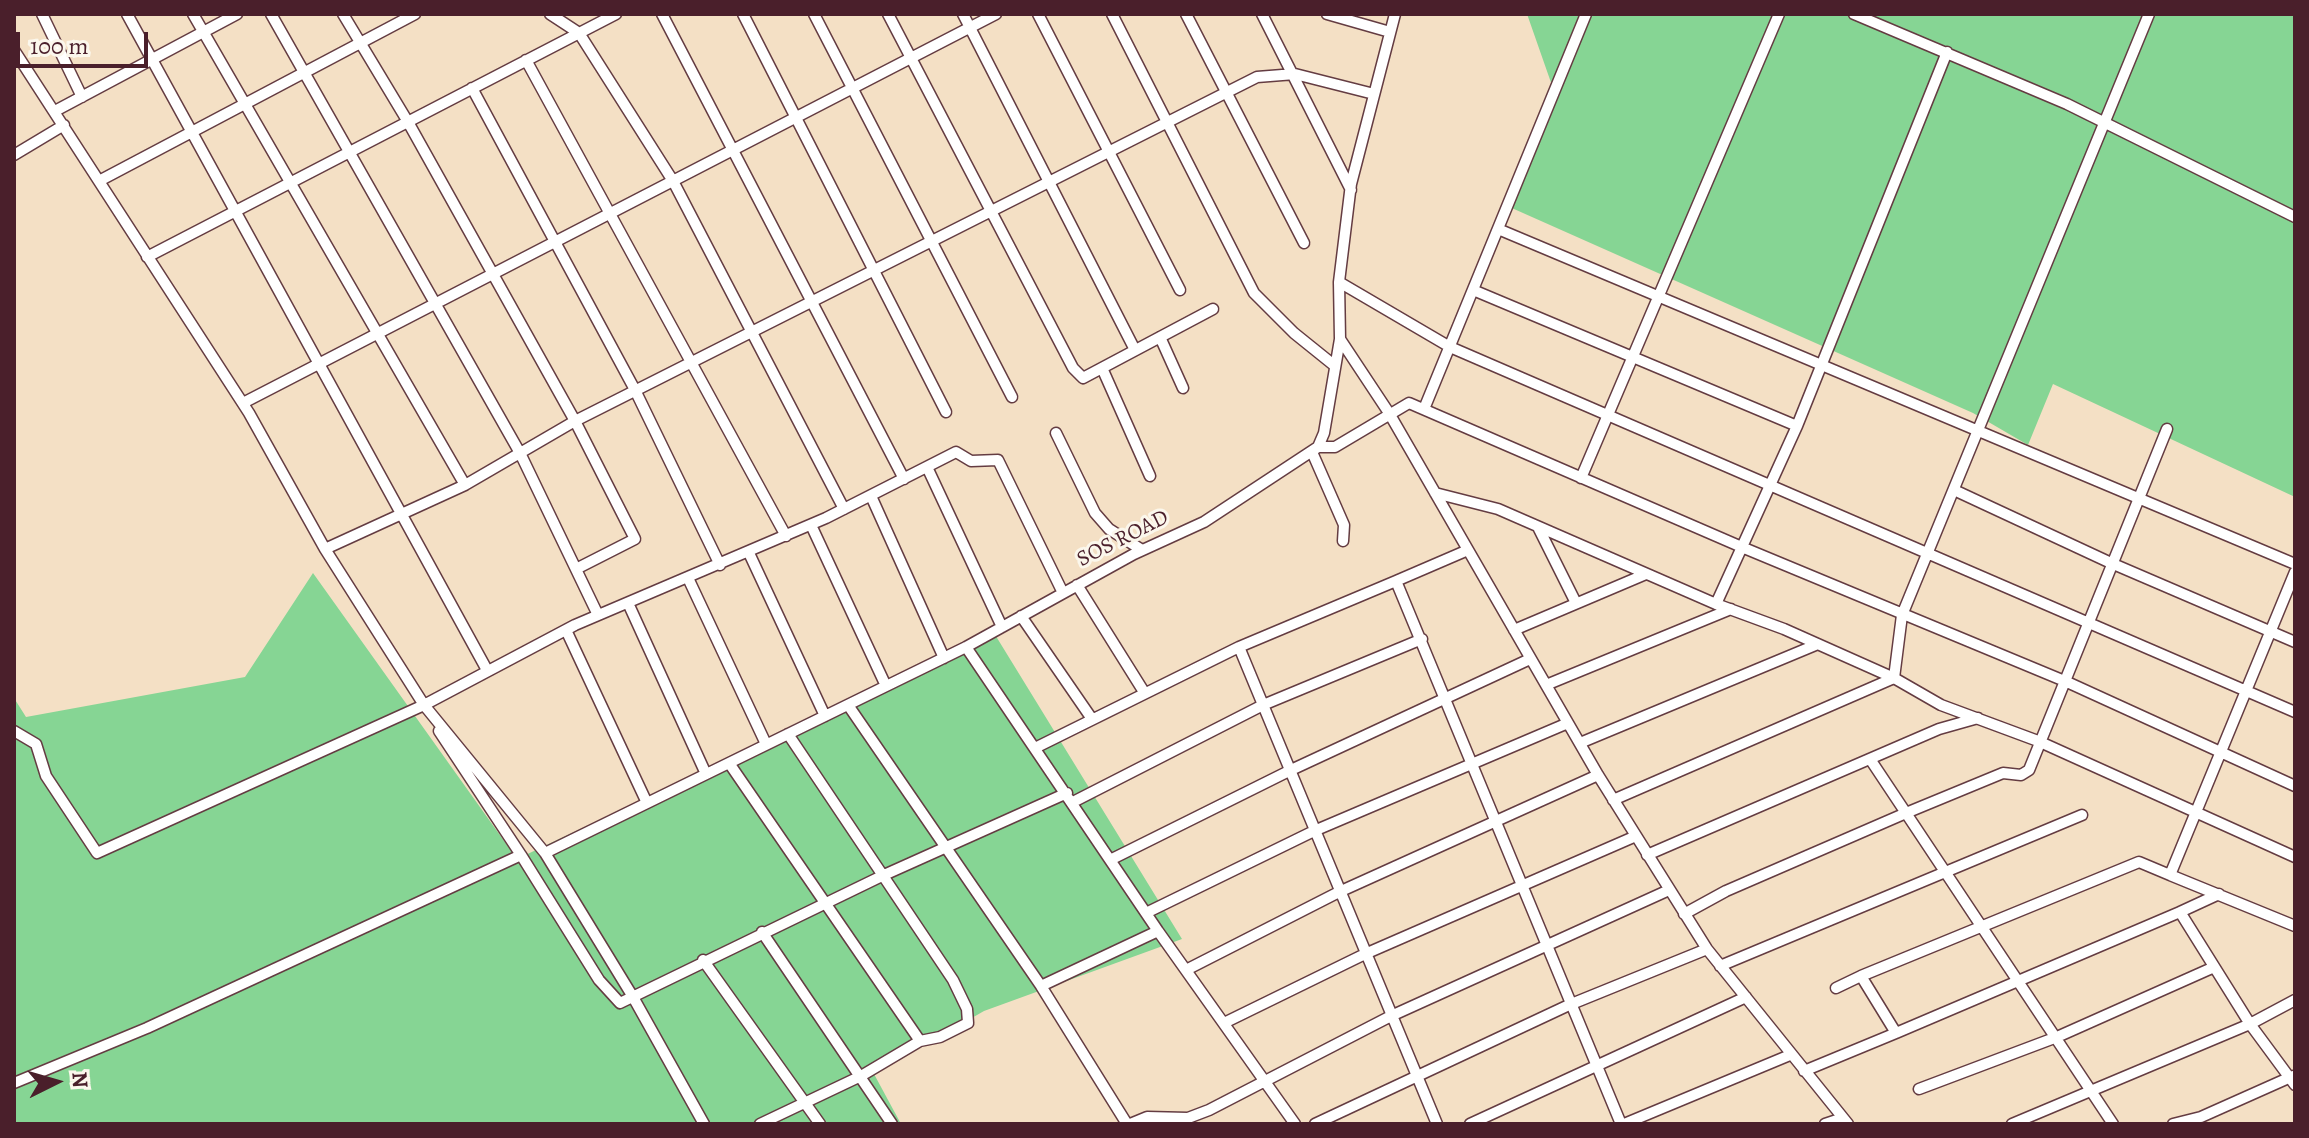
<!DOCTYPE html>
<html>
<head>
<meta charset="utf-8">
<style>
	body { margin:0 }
	#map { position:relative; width:2309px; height:1138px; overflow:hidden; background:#f4e0c5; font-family:Alegreya,serif }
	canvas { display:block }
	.frame { position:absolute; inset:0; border:16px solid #4a1f2b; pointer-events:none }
	.north { position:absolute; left:16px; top:1042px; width:80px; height:80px; -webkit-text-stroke:6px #fbf7ec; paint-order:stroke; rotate:85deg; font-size:22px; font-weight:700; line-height:32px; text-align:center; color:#4a1f2b }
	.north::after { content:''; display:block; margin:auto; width:28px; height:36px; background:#4a1f2b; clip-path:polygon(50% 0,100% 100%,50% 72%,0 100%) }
	.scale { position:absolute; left:16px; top:32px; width:132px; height:36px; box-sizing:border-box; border:4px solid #4a1f2b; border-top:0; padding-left:10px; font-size:24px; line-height:28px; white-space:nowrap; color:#4a1f2b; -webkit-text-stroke:6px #fbf7ec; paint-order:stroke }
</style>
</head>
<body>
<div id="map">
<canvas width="2309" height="1138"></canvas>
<div class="frame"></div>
<div class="north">N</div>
<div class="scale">100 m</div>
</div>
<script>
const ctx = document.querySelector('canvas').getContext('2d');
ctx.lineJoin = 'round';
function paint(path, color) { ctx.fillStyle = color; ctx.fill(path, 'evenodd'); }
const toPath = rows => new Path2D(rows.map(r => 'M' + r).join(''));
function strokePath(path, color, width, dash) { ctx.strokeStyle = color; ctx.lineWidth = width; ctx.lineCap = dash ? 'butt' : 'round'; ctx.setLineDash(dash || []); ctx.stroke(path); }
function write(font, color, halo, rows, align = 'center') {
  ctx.font = font + ' Alegreya,serif'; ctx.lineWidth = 6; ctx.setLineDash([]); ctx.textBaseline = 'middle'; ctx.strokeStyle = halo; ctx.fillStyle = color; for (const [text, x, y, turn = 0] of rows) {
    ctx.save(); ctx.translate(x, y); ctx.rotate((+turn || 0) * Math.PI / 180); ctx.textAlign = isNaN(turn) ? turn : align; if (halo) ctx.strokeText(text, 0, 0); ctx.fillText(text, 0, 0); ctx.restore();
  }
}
paint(toPath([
	[1527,14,2295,14,2295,497,2053,384,2028,445,1973,413,1505,205,1555,94],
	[313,573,517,859,994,633,1182,939,984,1011,874,1074,901,1124,14,1124,14,698,26,717,245,677]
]), '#86d594');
const minor = toPath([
	[42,14,82,97],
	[127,14,487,670],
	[193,14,465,485],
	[271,14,520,453,598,615],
	[343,14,408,122,575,421,635,539,576,569],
	[550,14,579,33,673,181,844,509],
	[662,14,904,479],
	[743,14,946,412],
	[814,14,1012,397],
	[888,14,1073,368,1083,378,1213,309],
	[963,14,1135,350],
	[1038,14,1180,290],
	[1112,14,1254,293,1294,333,1335,366],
	[1186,14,1304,243],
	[1262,14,1351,190],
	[1327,14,1390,32],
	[1854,14,2067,104,2295,217],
	[14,50,249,413,325,549,424,705,545,853,633,997,704,1124],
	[1947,52,1797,426,1716,604,1784,629,1894,678,1941,705,2038,741,2295,857],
	[526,60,786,536],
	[472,88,635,390,720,565],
	[55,111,237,14],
	[14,155,64,125],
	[99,181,415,14],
	[1498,229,2295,564],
	[147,257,616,14],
	[1339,282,1450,347,2295,712],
	[1473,290,1797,426],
	[1160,337,1183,388],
	[1340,339,1389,413,1598,775,1707,949,1848,1124],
	[1102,368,1150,476],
	[243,403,996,14],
	[1424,409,1586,14],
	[1056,433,1095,513,1109,529,1142,550],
	[1318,447,1335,447,1409,403,1744,548,2067,682,2295,786],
	[1312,452,1344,525,1343,541],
	[927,467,1002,627],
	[1581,478,1779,14],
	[1954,490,2111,563,2295,642],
	[1435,493,1498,509,1716,604],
	[871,496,944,658],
	[811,525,886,686],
	[1538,527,1576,603],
	[325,549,465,485,575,421,1257,77,1295,74,1374,94],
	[1468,550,1396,581,1621,1124],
	[749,553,825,716],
	[2295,572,2170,875,2295,926],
	[688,578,766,744],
	[1077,585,1144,692],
	[628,603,706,774],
	[1021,616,1092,719],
	[566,630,647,803],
	[1514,630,1646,574],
	[966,647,1158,931,1295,1124],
	[1239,647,1437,1124],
	[1546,685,1731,609],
	[848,705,1041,986,1127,1124],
	[14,731,36,744,46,776,97,853,424,705,575,625,826,518,956,452,971,461,998,460,1063,593],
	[1580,743,1818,644],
	[1035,748,1239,647,1396,581],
	[1870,759,2113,1124],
	[729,763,920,1041],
	[1613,800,1894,678,1902,615,2149,14],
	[1073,802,1263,705,1422,639],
	[545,853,966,647,1134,554,1204,522,1318,447,1324,433,1340,339,1339,282,1351,184,1395,14],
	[521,855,599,980,620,1003,884,875,1067,793],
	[1647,855,1939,729,1978,718],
	[1112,859,1291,770,1530,659],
	[1148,912,1314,831,1568,723],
	[2180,912,2219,894],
	[1684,914,1726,891,1906,813,2003,773,2021,775,2029,770,2167,429],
	[762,932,892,1124],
	[703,960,820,1124],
	[1720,966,2082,815],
	[1186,970,1339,892,1598,775],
	[1041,986,1158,931],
	[1836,988,1861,976],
	[1224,1023,1365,954,1636,836],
	[1896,1033,2180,912,2250,1024,2295,1085],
	[1804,1071,1896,1033,1861,976,2139,862,2170,875],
	[14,1083,147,1028,521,855,439,731],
	[1919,1089,2057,1037,2212,968],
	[760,1124,861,1076,920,1041,940,1037,968,1023,967,1009,953,980,788,734],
	[1130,1124,1147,1117,1188,1118,1209,1110,1391,1016,1669,890],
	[1315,1124,1569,1005,1707,949],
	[1470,1124,1746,997],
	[1624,1124,1790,1055],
	[1825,1124,1843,1118],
	[2012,1124,2250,1024,2295,1000],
	[2173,1124,2201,1117,2293,1076]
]);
strokePath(minor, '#643c42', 13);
strokePath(minor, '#fff', 10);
write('22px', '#4a1f2b', '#fbf7ec', [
	["SOS ROAD",1123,539,-27]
]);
</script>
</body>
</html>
